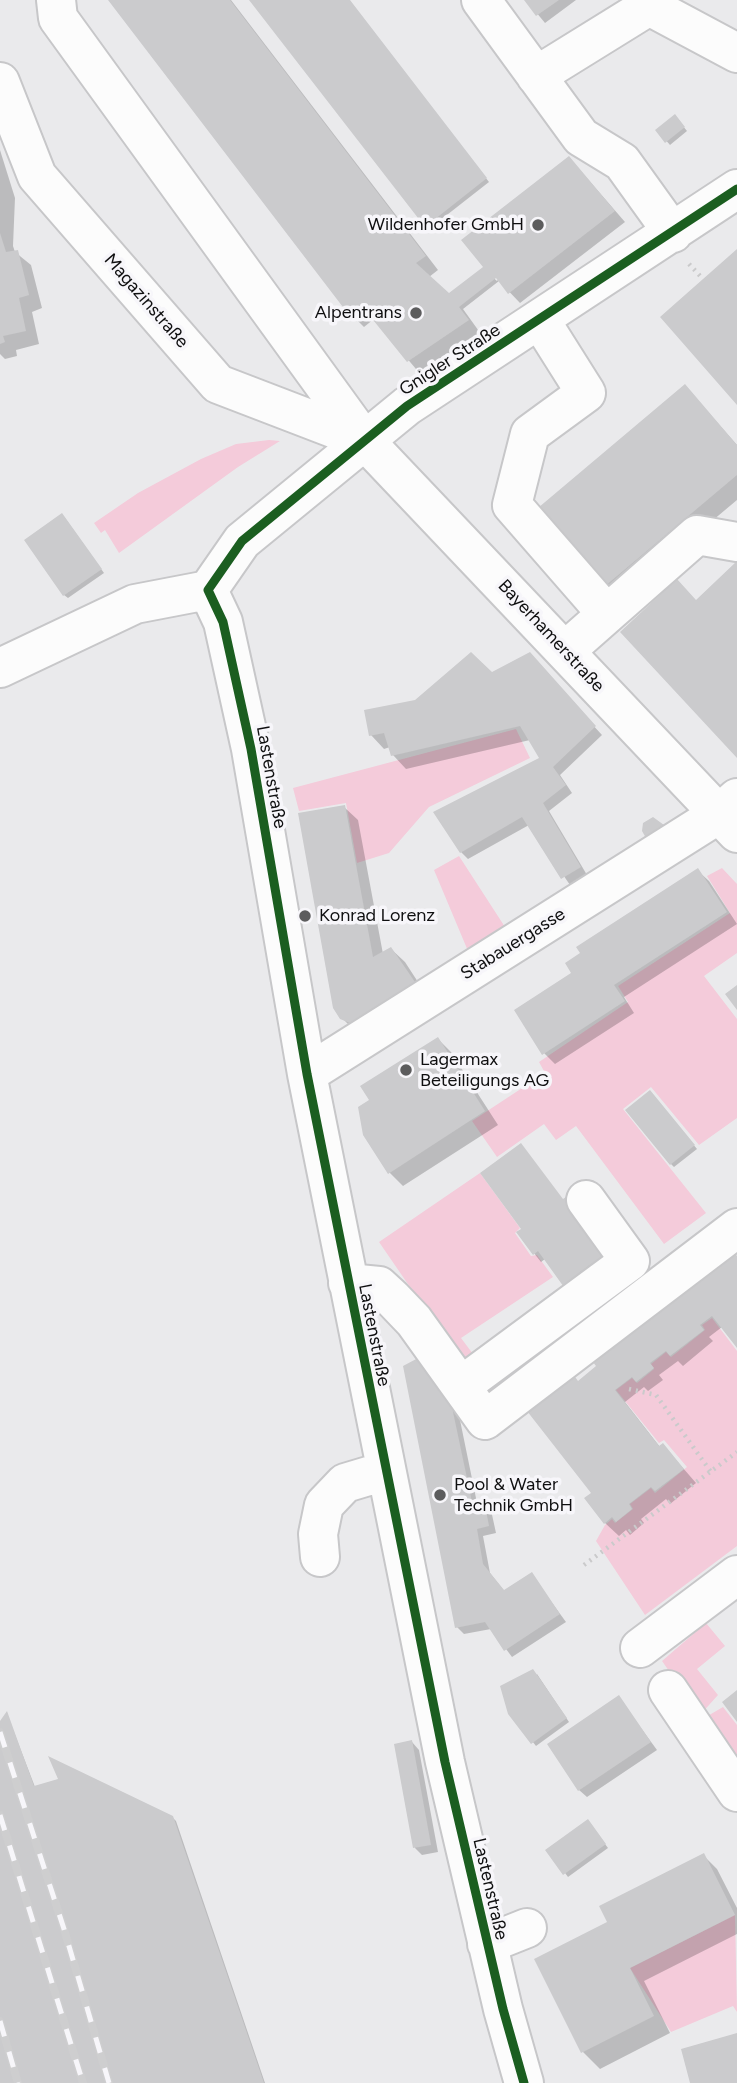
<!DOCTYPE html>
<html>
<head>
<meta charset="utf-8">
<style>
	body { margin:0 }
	canvas { display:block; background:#eaeaec }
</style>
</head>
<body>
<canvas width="737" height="2083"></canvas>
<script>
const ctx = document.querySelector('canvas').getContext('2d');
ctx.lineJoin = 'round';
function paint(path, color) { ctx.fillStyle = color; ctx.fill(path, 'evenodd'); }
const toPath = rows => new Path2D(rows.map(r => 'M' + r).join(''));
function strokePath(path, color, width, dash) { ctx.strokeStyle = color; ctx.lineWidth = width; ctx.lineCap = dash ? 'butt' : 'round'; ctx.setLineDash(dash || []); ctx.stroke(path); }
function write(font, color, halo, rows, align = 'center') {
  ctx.font = font + ' Figtree,sans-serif'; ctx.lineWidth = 7; ctx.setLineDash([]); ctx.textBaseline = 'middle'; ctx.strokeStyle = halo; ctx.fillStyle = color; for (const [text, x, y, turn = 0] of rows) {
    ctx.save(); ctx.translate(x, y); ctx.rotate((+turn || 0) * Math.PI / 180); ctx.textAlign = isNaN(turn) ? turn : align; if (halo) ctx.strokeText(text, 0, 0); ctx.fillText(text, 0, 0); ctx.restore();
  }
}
paint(toPath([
	[269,440,280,441,238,467,119,553,105,530,101,533,94,523,138,493,201,459,236,444],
	[516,729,530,758,429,807,389,853,357,863,346,803,299,811,293,788],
	[459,856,505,927,468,951,434,870],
	[722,868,737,884,737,953,704,976,737,1019,737,1118,699,1145,651,1087,623,1109,706,1213,664,1244,576,1126,556,1140,544,1124,497,1157,472,1121,545,1073,539,1062,628,1002,618,986,730,913,707,876],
	[480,1173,520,1228,515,1233,531,1256,537,1255,553,1277,461,1338,479,1362,467,1370,379,1242],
	[712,1318,737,1351,737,1546,645,1615,596,1541,605,1525,612,1519,615,1523,633,1509,630,1504,651,1488,655,1493,687,1467,664,1440,659,1443,616,1390,632,1378,637,1383,654,1369,651,1364,666,1352,671,1357,705,1330,702,1325],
	[706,1623,725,1646,697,1669,718,1695,700,1715,662,1661],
	[723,1707,737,1725,737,1763,699,1721],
	[735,1915,737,2012,733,2006,671,2032,630,1968]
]), '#f4cbda');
paint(toPath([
	[110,0,231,0,438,270,429,277,449,295,483,269,497,281,579,169,625,222,520,303,499,281,463,309,481,334,421,375,374,319,364,327,350,313],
	[252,0,348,0,489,182,429,229],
	[526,0,576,0,545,23],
	[678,120,687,131,670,145,657,130],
	[0,150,15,198,13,246,15,252,31,265,42,308,32,312,39,344,16,350,17,356,5,359,0,354],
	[685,386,737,445,737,500,613,604,534,513],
	[65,518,104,573,68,598,64,595],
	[491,674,591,723,602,735,560,775,572,793,549,811,587,875,570,885,529,825,468,859,461,852,541,759,530,740,406,769,393,755,390,747,384,749,371,735,415,702],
	[344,807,358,820,383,954,391,949,405,962,429,999,356,1032,341,1017],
	[698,871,709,881,737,924,624,997,634,1013,555,1064,544,1053,574,974],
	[438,1039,451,1052,498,1125,403,1186,389,1172,372,1100],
	[653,1095,697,1149,674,1167,671,1164],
	[521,1145,610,1263,586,1281,545,1259,541,1262,518,1233,523,1230],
	[737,1257,737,1345,722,1327,709,1337,713,1341,683,1366,678,1361,659,1375,663,1380,648,1391,644,1387,625,1402,660,1447,663,1445,696,1483,670,1504,666,1499,641,1519,644,1523,630,1535,626,1530,619,1536,605,1523,594,1493,579,1383],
	[420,1359,462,1418,460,1420,477,1503,483,1502,491,1510,496,1533,483,1536,490,1573,505,1592,531,1574,566,1622,512,1657,491,1629,464,1634,457,1627],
	[537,1674,569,1722,536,1746,510,1713],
	[619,1698,657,1750,587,1797,579,1790],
	[7,1714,35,1787,172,1817,176,1821,265,2083,0,2083,0,1724],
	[412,1742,419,1750,438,1852,422,1855,415,1848],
	[591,1825,608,1848,568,1877,548,1850],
	[703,1855,717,1869,737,1908,737,1934,644,1981,670,2033,600,2069,583,2052,612,1930]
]), '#0003');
paint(toPath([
	[108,0,230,0,426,256,416,263,449,293,483,267,461,240,569,156,615,211,508,294,496,278,459,307,469,320,407,362,361,305,349,315],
	[249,0,350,0,487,178,425,227],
	[524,0,559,0,536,16],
	[675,114,685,127,665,143,655,130],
	[0,233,6,252,18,250,29,295,19,298,26,331,3,336,5,342,0,344],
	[737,249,737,405,660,317],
	[685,384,737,445,737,475,598,592,532,513],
	[62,513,102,569,63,596,24,540],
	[737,561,737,758,620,632,677,579,696,600],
	[471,652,492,672,530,652,596,726,553,767,566,785,543,803,581,867,561,879,522,817,460,853,433,812,539,758,520,726,391,756,384,733,369,736,364,710,415,700],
	[345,805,373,957,391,947,417,985,359,1021,350,1023,340,1019,333,1008,298,813],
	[653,817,664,825,664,832,646,838,642,831,643,823],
	[698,868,727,912,614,985,625,1001,542,1055,514,1010,571,973,565,963,580,953,576,947],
	[737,985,737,1010,725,994],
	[438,1037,485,1111,388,1174,363,1135,358,1107,369,1100,360,1086],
	[650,1090,695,1145,670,1165,625,1110],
	[521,1143,563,1199,566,1197,604,1255,580,1272,584,1278,566,1290,538,1251,533,1255,516,1232,521,1229,480,1173],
	[732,1250,737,1256,737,1348,712,1316,700,1325,704,1330,670,1356,666,1351,650,1363,654,1368,636,1382,632,1377,615,1390,659,1446,663,1443,684,1469,655,1491,651,1487,629,1504,632,1509,616,1522,612,1517,604,1524,584,1498,591,1493,527,1411,573,1374,578,1381,596,1366,586,1353],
	[420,1357,456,1410,453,1412,472,1502,484,1500,489,1526,477,1529,483,1564,504,1590,532,1572,560,1614,504,1651,485,1622,455,1628,403,1366],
	[533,1669,567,1718,531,1744,508,1714,500,1686],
	[737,1690,737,1722,722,1702],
	[619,1695,651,1742,578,1791,547,1744],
	[7,1711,34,1786,58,1779,48,1756,173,1816,264,2083,0,2083,0,1721],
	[412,1740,431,1845,413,1848,394,1744],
	[588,1819,606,1844,563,1875,545,1850],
	[704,1853,735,1915,630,1968,654,2016,581,2053,534,1959,607,1922,599,1906],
	[737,2033,737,2083,690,2083,681,2049]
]), '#cbcbcd');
const minor = toPath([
	[56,0,58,18,364,440,737,833],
	[481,0,581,137,622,162,673,233],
	[536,76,649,6,737,53],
	[0,82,37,176,218,384,364,440],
	[540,320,586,393,530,434,512,505,607,614,565,651],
	[208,590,223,622,251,749,307,1074,445,1762,503,2009,524,2083],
	[208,590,242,541,407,406,737,189],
	[607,614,697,535,737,542],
	[0,668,135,604,208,590],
	[307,1074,719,814,737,798],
	[348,1283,379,1286,392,1298,414,1321,485,1420,737,1228],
	[461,1386,630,1261,586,1200],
	[320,1557,318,1534,324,1505,345,1483,385,1471],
	[640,1648,737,1575],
	[668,1690,737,1792],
	[487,1944,527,1928]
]);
strokePath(minor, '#c7c7c9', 42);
strokePath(toPath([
	[689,264,703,279],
	[629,1389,656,1395,711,1472],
	[584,1565,737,1452]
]), '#cacacb', 4.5, [2, 5]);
strokePath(minor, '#fcfcfc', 38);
const rail = toPath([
	[0,1732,64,1929,109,2083],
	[0,1815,83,2083],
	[0,2021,18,2083]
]);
strokePath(rail, '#cececf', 8);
strokePath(rail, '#f7f6fa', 5, [16]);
strokePath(toPath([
	[524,2083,503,2009,445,1762,307,1074,251,749,223,622,208,590,242,541,407,406,737,189]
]), '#1b5e20', 9);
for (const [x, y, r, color] of [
	[538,225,7,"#5c5c5d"],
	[416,313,7,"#5c5c5d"],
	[305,916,7,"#5c5c5d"],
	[406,1070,7,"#5c5c5d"],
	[440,1495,7,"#5c5c5d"]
]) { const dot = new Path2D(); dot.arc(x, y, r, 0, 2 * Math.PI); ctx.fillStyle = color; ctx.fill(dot); strokePath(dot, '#f7f6fa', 2.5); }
write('18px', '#0f0f10', '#f7f6fa', [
	["Wildenhofer GmbH",524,225,"right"],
	["Alpentrans",402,313,"right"],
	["Konrad Lorenz",319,916],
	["Lagermax",420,1060],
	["Beteiligungs AG",420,1081],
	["Pool & Water",454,1485],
	["Technik GmbH",454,1506]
], 'left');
write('18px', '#0f0f10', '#f7f6fa', [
	["Magazinstraße",146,301,49],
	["Gnigler Straße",450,360,-33],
	["Bayerhamerstraße",551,636,47],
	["Lastenstraße",271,777,80],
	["Stabauergasse",513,944,-32],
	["Lastenstraße",374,1335,79],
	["Lastenstraße",490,1889,77]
]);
</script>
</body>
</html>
